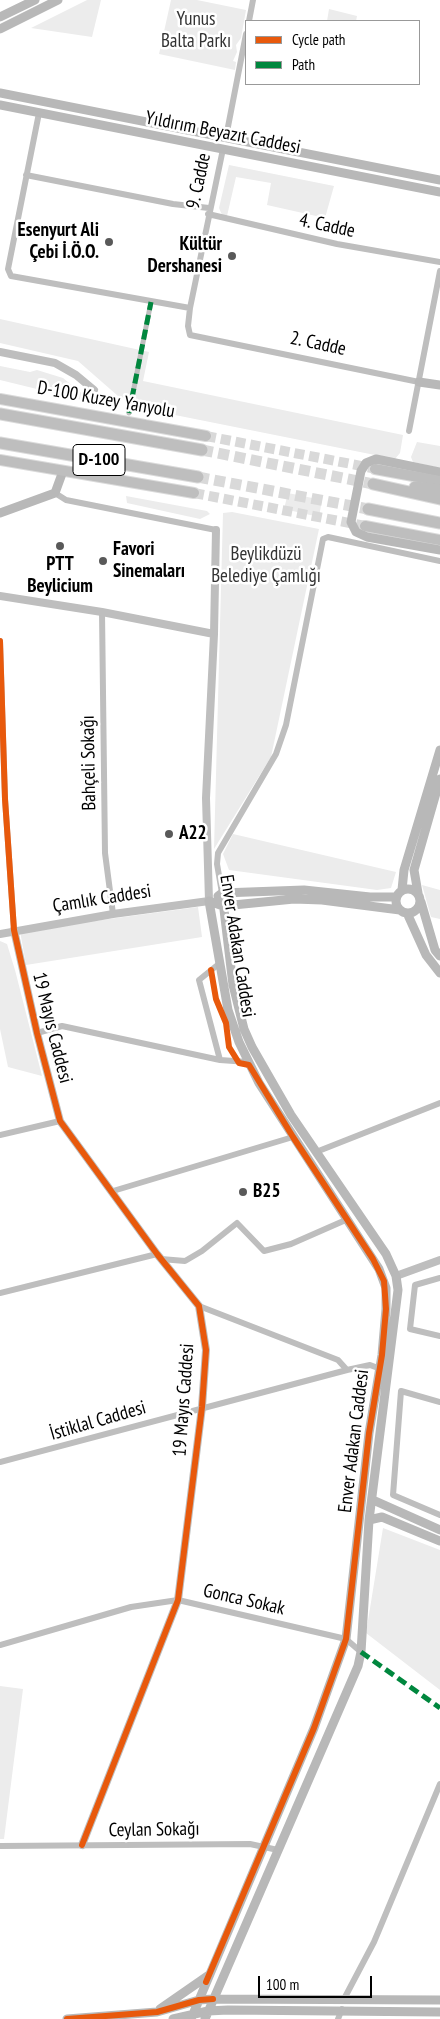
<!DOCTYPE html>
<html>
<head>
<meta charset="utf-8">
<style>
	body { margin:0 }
	#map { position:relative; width:440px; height:2019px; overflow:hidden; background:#fff; font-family:"PT Sans Narrow",sans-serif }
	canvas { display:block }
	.legend { position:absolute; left:245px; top:20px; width:175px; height:65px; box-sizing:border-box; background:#fff; border:1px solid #999; margin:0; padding:6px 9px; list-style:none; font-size:15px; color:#000 }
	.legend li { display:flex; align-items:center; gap:10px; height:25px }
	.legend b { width:25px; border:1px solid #999 }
	.scale { position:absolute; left:258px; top:1976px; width:114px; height:22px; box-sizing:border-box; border:2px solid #000; border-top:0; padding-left:6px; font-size:15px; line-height:18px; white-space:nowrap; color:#000; -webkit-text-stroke:4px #fff; paint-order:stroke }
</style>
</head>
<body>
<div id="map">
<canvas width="440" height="2019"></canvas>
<ul class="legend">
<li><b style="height:6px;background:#e8590c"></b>Cycle path</li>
<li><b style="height:6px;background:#00873e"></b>Path</li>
</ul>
<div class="scale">100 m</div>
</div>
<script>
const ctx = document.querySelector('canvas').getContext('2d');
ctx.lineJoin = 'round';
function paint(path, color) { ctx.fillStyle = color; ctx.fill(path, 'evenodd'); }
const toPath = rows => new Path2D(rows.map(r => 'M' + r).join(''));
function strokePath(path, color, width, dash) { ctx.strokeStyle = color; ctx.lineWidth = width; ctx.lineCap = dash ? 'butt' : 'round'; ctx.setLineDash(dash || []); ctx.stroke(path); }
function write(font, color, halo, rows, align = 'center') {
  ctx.font = font + ' "PT Sans Narrow",sans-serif'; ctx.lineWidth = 5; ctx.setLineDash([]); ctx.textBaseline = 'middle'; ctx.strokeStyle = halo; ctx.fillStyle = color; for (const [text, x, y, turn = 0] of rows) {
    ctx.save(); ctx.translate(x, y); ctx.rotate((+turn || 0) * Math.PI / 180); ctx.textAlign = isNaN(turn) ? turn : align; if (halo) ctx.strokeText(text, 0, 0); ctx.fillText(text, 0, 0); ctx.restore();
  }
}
paint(toPath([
	[87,0,101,0,92,37,31,28],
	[171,0,197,0,246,10,241,38,236,45,237,52,233,61,236,62,235,70,159,54],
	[329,9,357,16,356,21,327,21],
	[229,165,334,186,325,218,267,205,271,183,236,177,227,216,222,215,219,208],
	[0,319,149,352,143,381,403,435,400,453,395,459,155,411,118,396,78,361,0,343],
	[0,366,30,372,37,370,63,378,89,399,82,400,0,380],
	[417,442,440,446,440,468,413,462,411,457],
	[288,493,322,500,319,517,284,509],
	[126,496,207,511,210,514,200,519,127,503],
	[232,512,319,529,271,757,214,849,223,513],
	[233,834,396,872,391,888,377,890,229,870,223,854],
	[422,885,440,890,440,919,431,917],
	[198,907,202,937,26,965,20,931],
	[0,941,7,944,15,970,42,1076,8,1067,0,1029],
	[383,1528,440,1550,440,1690,366,1633],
	[0,1686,23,1689,4,1839,0,1839]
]), '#ececec');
strokePath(toPath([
	[206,436,372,468],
	[194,493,365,526]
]), '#d9d9d9', 10, [10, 5]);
strokePath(toPath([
	[202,450,373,484],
	[198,477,368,509]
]), '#d9d9d9', 11, [11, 5.5]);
const primary = toPath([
	[0,399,206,436],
	[0,460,194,493],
	[375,469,440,481],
	[365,526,440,540]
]);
const trunk = toPath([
	[0,414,202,450],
	[0,443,198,477],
	[373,484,440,499],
	[415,487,440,490],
	[368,509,440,523]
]);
strokePath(primary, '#dbdbdb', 12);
strokePath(trunk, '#dbdbdb', 13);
strokePath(toPath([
	[129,413,151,302]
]), '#bebebe', 5);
strokePath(toPath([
	[249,21,253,0],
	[39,113,8,269,11,276,190,308],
	[226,137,246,34],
	[223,149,190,308,188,326,190,335,419,382],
	[26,175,173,204,209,208],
	[208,214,337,244,440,262],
	[409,431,440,271],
	[55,493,66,500,216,530],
	[102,612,105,853,113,914],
	[0,641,5,799,14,930],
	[222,893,217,864,218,853,276,754,286,725,323,539,328,537,440,561],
	[220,963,199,980,220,1060],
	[37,1033,62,1026,220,1060,248,1062],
	[0,1135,60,1121],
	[316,1152,440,1103],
	[113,1191,293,1137],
	[161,1259,185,1261,202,1251,237,1223,264,1251,291,1244,348,1219],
	[440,1278,415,1285,410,1329,440,1336],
	[0,1293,157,1254],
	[199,1306,338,1360,347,1370],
	[440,1402,401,1391,393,1495,440,1515],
	[0,1462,347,1370,370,1365,378,1368],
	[0,1645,131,1607,178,1600,346,1639,361,1652],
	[0,1846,250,1844,278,1850],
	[344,1999,374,1942,440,1784],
	[338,2019,342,2009]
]), '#bebebe', 6);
strokePath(toPath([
	[0,352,55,363,76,375,94,390],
	[0,596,102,612,214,634],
	[14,930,37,1033,60,1121,157,1254,199,1306,206,1350,202,1407,178,1600,82,1845],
	[0,934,113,914,209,901,206,798,214,634,216,530],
	[396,1276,440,1260]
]), '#bebebe', 8);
strokePath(toPath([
	[0,17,35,0],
	[0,29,58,0],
	[0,93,440,180],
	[0,105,440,192],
	[419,382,440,385],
	[440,472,376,459,366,463,361,471,351,522,356,532,367,537,440,550],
	[0,513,55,493,63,471],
	'396 901a12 12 0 1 1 24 0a12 12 0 1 1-24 0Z',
	[402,890,404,870,440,750],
	[418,893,414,870,440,779],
	[218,896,222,893,304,890,370,897,396,897],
	[209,901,223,906,294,899,322,900,400,910],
	[421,902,435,950,440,956],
	[407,913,426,955,440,973],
	[373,1500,440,1530],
	[369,1520,382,1517,440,1541],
	[160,2009,209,1975],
	[67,2019,157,2012,199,2000,213,1999,440,2000],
	[173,2019,208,2011,228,2010,440,2012],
	[191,2019,314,1728,346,1639,369,1433,382,1355,386,1309,386,1288,379,1269,259,1083,239,1042,228,1010,209,901],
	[205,2019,358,1666,361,1652,369,1520,398,1290,396,1276,386,1254,291,1115,252,1047,244,1029,233,985,222,893]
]), '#b8b8b8', 9);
strokePath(primary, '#bebebe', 10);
strokePath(trunk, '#bebebe', 11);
strokePath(toPath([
	[129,413,151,302],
	[361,1652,440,1708]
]), '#00873e', 5, [10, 5]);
strokePath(toPath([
	[0,641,5,799,14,930,37,1033,60,1121,157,1254,199,1306,206,1350,202,1407,178,1600,82,1845],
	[206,1982,314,1728,346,1639,369,1433,382,1355,386,1309,384,1281,373,1259,293,1137,249,1065,239,1063,229,1047,226,1023,216,999,211,970],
	[67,2019,157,2012,199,2000,213,1999]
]), '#e8590c', 6);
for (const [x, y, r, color] of [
	[109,242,5,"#595959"],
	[232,256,5,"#595959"],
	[60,546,5,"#595959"],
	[103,561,5,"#595959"],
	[169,834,5,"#595959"],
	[243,1192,5,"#595959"]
]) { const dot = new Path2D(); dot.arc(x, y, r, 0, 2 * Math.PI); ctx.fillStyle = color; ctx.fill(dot); strokePath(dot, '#fff', 2); }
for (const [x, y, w] of [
	[99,460,52]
]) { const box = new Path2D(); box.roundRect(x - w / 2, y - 15.5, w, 31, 4); ctx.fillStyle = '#fff'; ctx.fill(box); strokePath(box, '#000', 1); }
write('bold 18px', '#000', null, [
	["D-100",99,460]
]);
write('19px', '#333', '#fff', [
	["Yunus",196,20],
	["Balta Parkı",196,42],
	["Beylikdüzü",266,555],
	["Belediye Çamlığı",266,577]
]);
write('19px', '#000', '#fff', [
	["Yıldırım Beyazıt Caddesi",223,133,11],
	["9. Cadde",199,181,-78],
	["4. Cadde",327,226,12],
	["2. Cadde",318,344,12],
	["D-100 Kuzey Yanyolu",106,400,10],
	["Bahçeli Sokağı",89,763,-91],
	["Çamlık Caddesi",102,899,-9],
	["Enver Adakan Caddesi",237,946,81],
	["19 Mayıs Caddesi",52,1028,76],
	["19 Mayıs Caddesi",184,1400,-86],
	["İstiklal Caddesi",98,1421,-16],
	["Enver Adakan Caddesi",354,1441,-83],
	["Gonca Sokak",244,1600,13],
	["Ceylan Sokağı",154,1830,-1]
]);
write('bold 19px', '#000', '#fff', [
	["Esenyurt Ali",99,231,"right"],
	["Çebi İ.Ö.O.",99,253,"right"],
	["Kültür",222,245,"right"],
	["Dershanesi",222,267,"right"],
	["Favori",113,550],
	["Sinemaları",113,572],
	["PTT",60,565,"center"],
	["Beylicium",60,587,"center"],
	["A22",179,834],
	["B25",253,1192]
], 'left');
</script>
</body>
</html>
